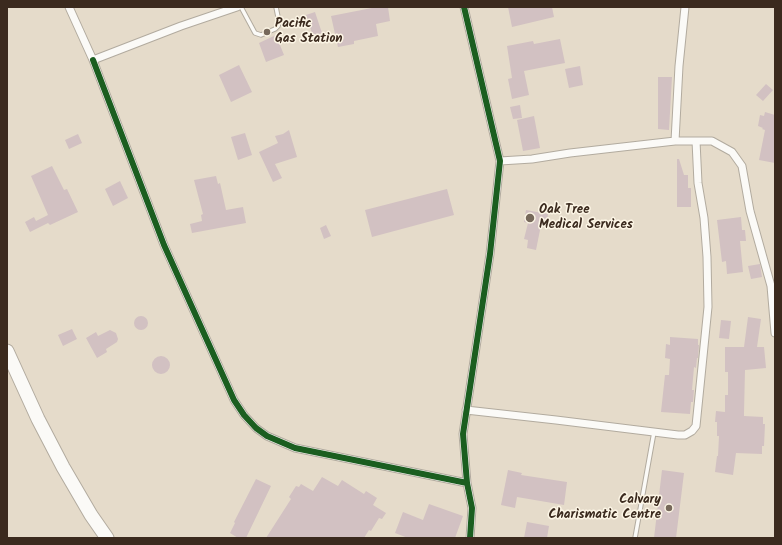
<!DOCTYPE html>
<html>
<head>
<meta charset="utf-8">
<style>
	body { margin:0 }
	#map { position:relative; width:782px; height:545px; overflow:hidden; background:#e5dbca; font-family:Kalam,sans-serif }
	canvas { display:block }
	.frame { position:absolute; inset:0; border:8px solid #3b2a1e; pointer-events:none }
</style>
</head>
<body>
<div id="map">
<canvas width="782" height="545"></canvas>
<div class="frame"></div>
</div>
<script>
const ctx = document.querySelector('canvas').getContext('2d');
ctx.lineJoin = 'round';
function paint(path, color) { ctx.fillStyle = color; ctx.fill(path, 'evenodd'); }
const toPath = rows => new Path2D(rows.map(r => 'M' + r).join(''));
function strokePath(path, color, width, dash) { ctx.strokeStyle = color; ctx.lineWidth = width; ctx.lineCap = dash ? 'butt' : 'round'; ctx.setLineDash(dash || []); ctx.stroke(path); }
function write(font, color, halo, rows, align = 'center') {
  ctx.font = font + ' Kalam,sans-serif'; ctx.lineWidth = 3; ctx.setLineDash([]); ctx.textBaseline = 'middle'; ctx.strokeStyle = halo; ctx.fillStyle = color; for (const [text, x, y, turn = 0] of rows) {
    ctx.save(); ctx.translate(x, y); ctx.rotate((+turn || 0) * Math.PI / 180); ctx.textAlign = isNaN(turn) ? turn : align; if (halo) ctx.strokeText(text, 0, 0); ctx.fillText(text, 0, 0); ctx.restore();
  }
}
paint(toPath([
	[377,7,388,7,390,21,376,24,378,36,354,41,354,44,338,47,331,16],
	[508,7,552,7,554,17,512,27],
	[315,12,322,33,313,36,306,15],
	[276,35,284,55,266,62,259,43],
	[560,39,565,63,524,71,529,95,512,99,508,79,512,78,507,46,533,41,534,44],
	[239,65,252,92,231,102,219,75],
	[580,66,583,85,569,88,565,69],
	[658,77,672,77,669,130,658,129],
	[766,84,773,90,763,101,756,95],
	[520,105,522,118,513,119,510,107],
	[765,112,775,115,775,163,759,160,765,130,762,129,763,128,758,126,760,115,764,116],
	[534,116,540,148,523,151,517,120],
	[289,130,297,157,275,164,282,178,273,182,259,152,278,143,275,136,283,134],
	[245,133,252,155,238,160,231,137],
	[78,134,82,143,69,149,65,140],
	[677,159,679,159,684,175,688,175,688,188,691,188,691,207,677,207],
	[52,166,64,190,67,189,78,212,50,225,48,223,30,232,25,222,34,217,36,221,48,215,31,176],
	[216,176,218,184,220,183,226,210,243,207,246,223,192,233,190,224,202,221,201,215,203,214,194,180],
	[120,181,128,198,113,206,105,189],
	[447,189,454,215,372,237,365,210],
	[526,210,548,214,546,226,541,225,536,250,527,248,528,240,524,239,528,223,524,222],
	[741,217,742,230,745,230,746,241,740,241,743,272,727,274,726,261,722,262,717,220],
	[326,225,331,236,324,239,320,228],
	[760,264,762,277,751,279,748,266],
	'134 323a7 7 0 1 1 14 0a7 7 0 1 1-14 0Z',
	[748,317,761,319,757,347,764,347,766,368,745,370,744,413,744,416,763,417,763,424,765,424,764,446,762,446,762,454,736,453,733,475,715,472,717,456,718,456,719,436,717,436,717,422,715,422,716,411,725,412,725,395,728,395,728,372,725,372,725,347,744,347],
	[721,320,731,321,729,339,719,338],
	[72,329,77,339,63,346,58,335],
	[110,330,116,333,118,339,117,342,106,349,107,352,97,358,86,338,96,332,98,336],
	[670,337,698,339,698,345,699,345,698,358,697,358,696,368,694,367,692,390,694,390,693,402,691,402,690,414,661,412,665,375,669,375,670,359,665,358,666,344,670,345],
	'152 365a9 9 0 1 1 18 0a9 9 0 1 1-18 0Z',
	[508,470,522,473,521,475,567,482,564,505,517,497,515,508,501,505],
	[662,470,684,473,676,538,654,538],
	[322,477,338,486,342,480,364,494,366,491,377,498,373,505,386,513,382,519,379,518,371,531,369,530,364,538,266,538,291,499,289,497,296,486,299,487,301,484,313,491],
	[256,479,271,486,246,538,238,538,230,533,235,523,234,522],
	[429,504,463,516,455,538,408,538,395,533,403,512,423,520],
	[527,522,549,526,547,538,524,538]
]), '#d2c1c2');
const lane = toPath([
	[241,7,255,33,261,35,275,29,278,26,279,22,276,7],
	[635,538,654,432]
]);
const street = toPath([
	[69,7,93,60,181,26,237,7],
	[464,7,500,161,490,254,463,434,467,483,472,508,470,538],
	[93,60,164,245,234,400,244,415,256,428,267,436,295,448,467,483],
	[675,141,679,66,685,7],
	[500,161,532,159,570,153,675,141,712,141,732,152,742,166,750,211,771,286,775,333],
	[466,410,556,420,678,435,685,435,692,431,696,426,697,416,708,307,707,257,704,218,698,183,696,141]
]);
const highway = toPath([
	[7,351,38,419,63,467,91,515,107,538]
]);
strokePath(lane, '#b2ab9f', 5.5);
strokePath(street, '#b2ab9f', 9);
strokePath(highway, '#b2ab9f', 15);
strokePath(lane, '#fbfaf7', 3.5);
strokePath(street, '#fbfaf7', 7);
strokePath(highway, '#fbfaf7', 13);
strokePath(toPath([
	[464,7,500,161,490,254,463,434,467,483,472,508,470,538],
	[93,60,164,245,234,400,244,415,256,428,267,436,295,448,467,483]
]), '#1b5e20', 6);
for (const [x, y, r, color] of [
	[267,32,4,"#76685a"],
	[530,218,5,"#76685a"],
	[669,508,4,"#76685a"]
]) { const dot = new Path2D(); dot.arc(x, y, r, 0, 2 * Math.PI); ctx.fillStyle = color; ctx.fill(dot); strokePath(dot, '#fcf5e5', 1.5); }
write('bold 13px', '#3b2a1e', '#fcf5e5', [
	["Pacific",275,25],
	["Gas Station",275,40],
	["Oak Tree",539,211],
	["Medical Services",539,226],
	["Calvary",661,501,"right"],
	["Charismatic Centre",661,516,"right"]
], 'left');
</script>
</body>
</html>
